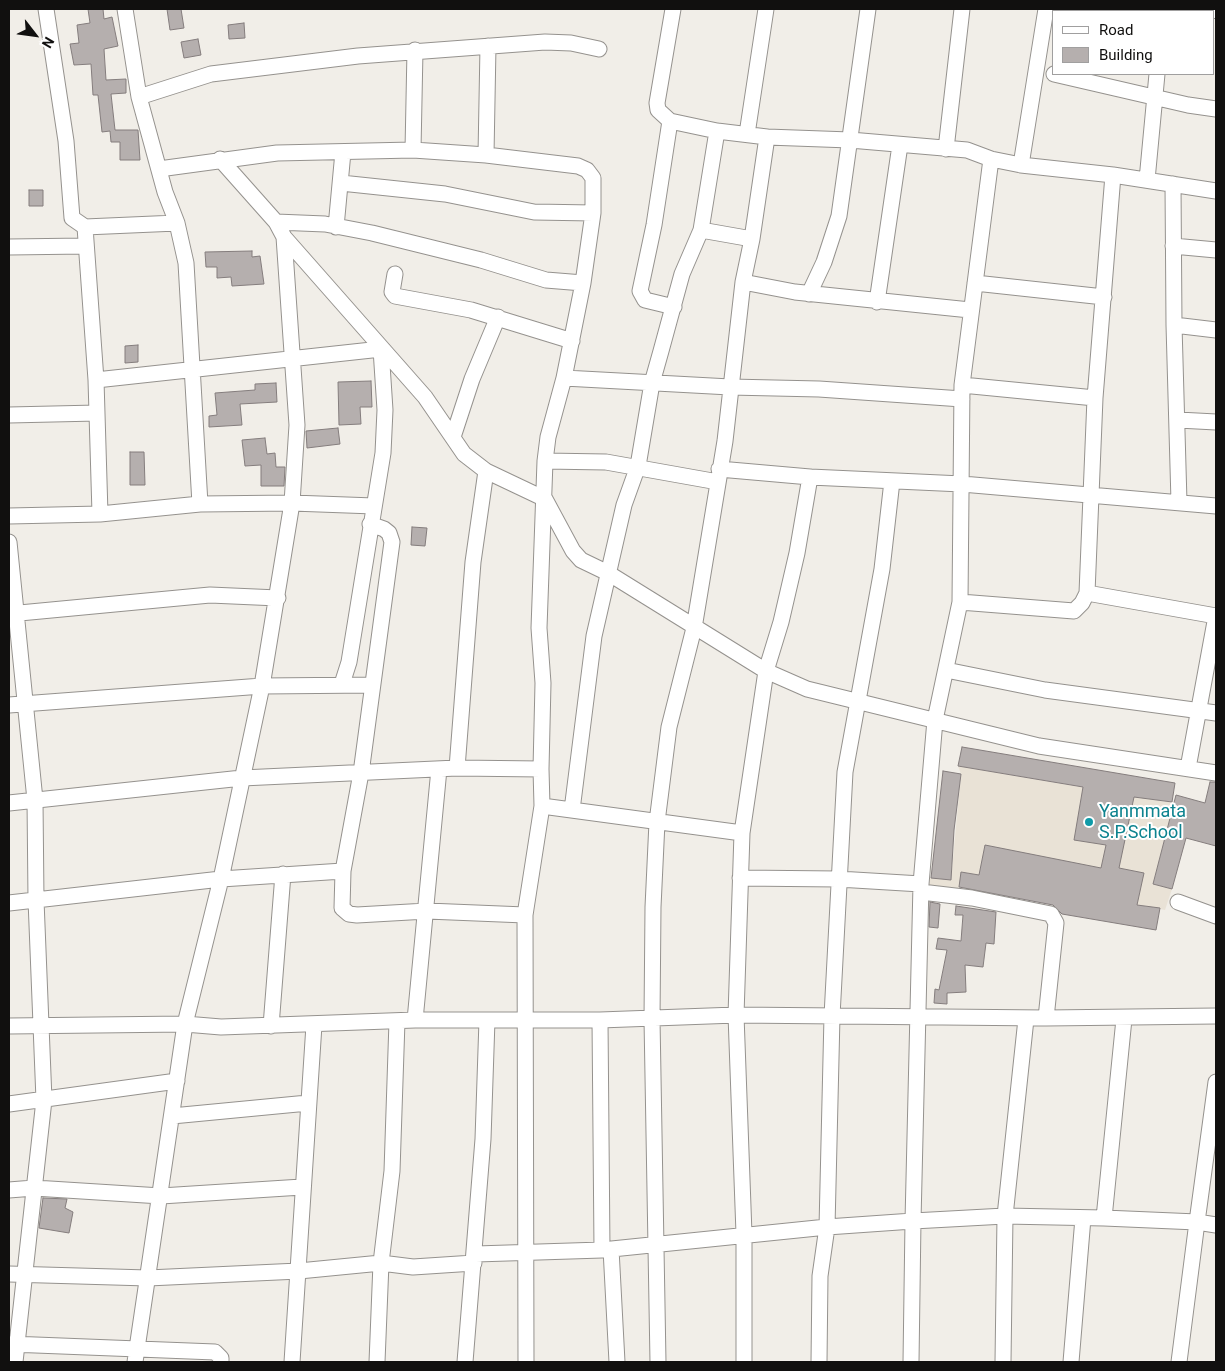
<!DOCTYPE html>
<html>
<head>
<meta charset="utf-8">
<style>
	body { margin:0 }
	#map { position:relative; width:1225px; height:1371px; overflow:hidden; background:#f1eee8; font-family:Roboto,sans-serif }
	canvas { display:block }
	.frame { position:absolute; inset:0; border:10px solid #11100f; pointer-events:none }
	.legend { position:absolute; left:1052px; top:10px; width:162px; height:65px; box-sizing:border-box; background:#fff; border:1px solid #a09f9f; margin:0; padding:6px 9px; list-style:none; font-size:15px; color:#11100f }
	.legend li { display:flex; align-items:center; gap:10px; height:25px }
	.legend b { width:25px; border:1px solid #a09f9f }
	.north { position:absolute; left:10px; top:10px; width:50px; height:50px; -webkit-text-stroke:4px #fff; paint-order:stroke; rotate:120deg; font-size:14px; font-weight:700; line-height:20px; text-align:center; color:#11100f }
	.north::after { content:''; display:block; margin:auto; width:18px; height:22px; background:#11100f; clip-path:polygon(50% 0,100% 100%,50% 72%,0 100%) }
</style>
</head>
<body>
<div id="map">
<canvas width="1225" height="1371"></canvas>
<div class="frame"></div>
<ul class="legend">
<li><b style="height:6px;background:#fff"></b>Road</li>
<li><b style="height:14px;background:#b5afae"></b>Building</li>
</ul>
<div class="north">N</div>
</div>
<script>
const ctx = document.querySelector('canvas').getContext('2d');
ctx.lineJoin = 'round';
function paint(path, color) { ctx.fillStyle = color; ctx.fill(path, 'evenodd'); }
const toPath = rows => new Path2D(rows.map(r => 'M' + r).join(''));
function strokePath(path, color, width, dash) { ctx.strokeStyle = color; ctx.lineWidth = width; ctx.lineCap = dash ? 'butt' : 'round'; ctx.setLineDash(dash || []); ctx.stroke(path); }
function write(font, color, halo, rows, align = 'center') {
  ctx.font = font + ' Roboto,sans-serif'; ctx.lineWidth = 4; ctx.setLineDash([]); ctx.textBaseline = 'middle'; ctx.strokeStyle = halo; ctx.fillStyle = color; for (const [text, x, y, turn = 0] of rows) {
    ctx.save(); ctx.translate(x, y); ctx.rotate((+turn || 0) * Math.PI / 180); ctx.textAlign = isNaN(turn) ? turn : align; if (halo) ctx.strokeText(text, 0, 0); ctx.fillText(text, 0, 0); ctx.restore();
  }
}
paint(toPath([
	[958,766,1174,803,1153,884,1172,889,1165,910,962,872,959,889,929,887,930,878,951,880,961,774]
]), '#e9e2d6');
const building = toPath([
	[88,9,103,9,104,19,112,17,118,46,104,49,106,80,126,79,126,93,111,94,115,130,138,130,140,160,120,160,120,142,111,142,110,131,102,132,98,95,93,95,91,64,74,65,70,44,79,43,77,25,90,23,88,9],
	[167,9,181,9,184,28,170,30,167,9],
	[244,23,245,38,229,39,228,25,244,23],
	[198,39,201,55,184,58,181,42,198,39],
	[29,190,43,190,43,206,29,206,29,190],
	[252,251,252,257,260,256,264,284,232,286,231,277,217,278,217,267,206,267,205,252,252,251],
	[138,345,138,362,125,363,125,346,138,345],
	[371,381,372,407,360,407,361,424,339,425,338,382,371,381],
	[276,383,277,402,240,404,242,425,209,427,209,416,217,415,215,393,255,390,255,384,276,383],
	[338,428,340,444,307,448,306,431,338,428],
	[265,438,267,454,275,453,276,467,285,467,284,486,261,486,261,465,245,466,242,440,265,438],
	[130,452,144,452,145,485,130,485,130,452],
	[412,527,427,528,425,546,411,545,412,527],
	[962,747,1175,783,1172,802,1134,797,1119,868,1144,873,1137,905,1160,908,1156,930,1062,914,1053,905,959,887,961,872,979,875,985,845,1101,868,1106,845,1074,840,1083,787,958,766,962,747],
	[943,771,961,774,954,830,951,880,931,878,943,771],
	[1210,782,1216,782,1216,846,1186,838,1172,889,1153,884,1176,795,1205,803,1210,782],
	[930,902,940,904,938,928,929,927,930,902],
	[956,906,996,912,994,944,986,943,983,967,965,965,966,992,947,993,947,1004,934,1003,935,989,939,990,947,950,936,949,938,938,961,941,963,915,955,915,956,906],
	[43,1198,67,1199,65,1208,73,1212,69,1233,39,1228,43,1198]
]);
paint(building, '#b5afae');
strokePath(building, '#847d7d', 1);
const minor = toPath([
	[46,9,66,141,72,218,85,227,177,223],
	[125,9,139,97,165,192,177,223,186,263,200,504],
	[673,9,657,103,658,110,670,121,717,131,767,137,850,140,967,150,991,159,1021,165,1113,175,1216,191],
	[1191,9,1212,11],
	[1163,11,1163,9],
	[1054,74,1188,105,1216,109],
	[139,97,211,74,358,56,545,42,571,43,599,49],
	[670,121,654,225,640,291,645,300,674,307],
	[747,134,766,9],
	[946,149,962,9],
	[413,150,415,50],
	[486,155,488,46],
	[220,159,276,222,284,237,425,397,464,454,486,471,545,499,573,551,581,560,608,573,766,671,807,689,1039,746,1216,773],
	[1021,165,1046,9],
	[159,169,277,153,413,150,486,155,578,166,587,170,593,178,593,213,583,283,564,378,548,437,545,461,539,628,543,683,541,769,542,806,525,915,526,1362],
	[1147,180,1157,74],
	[341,183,445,194,534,212,593,213],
	[1173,184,1174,325,1179,502],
	[276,222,325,224,372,233,481,260,546,280,583,283],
	[85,227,96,380,100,514],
	[336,227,343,152],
	[701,230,752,239],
	[1173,246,1216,250],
	[9,247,85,246],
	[395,274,392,292,395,296,471,310,572,341],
	[743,282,795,292,970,310],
	[975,283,1104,297],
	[809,294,824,262,839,216,868,9],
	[877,302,900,145],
	[1174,325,1216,330],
	[564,378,730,387,819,389,962,399],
	[96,380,381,349,385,410,383,453,349,662,342,684],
	[962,385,1095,398],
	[9,415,97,413],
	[1178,420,1216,422],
	[453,437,472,379,498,317],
	[545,461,606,462,718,482],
	[719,469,810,477,962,484,1216,506],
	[9,516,100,514,200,504,292,503,374,506],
	[370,524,384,529,389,533,392,542,361,773,343,871,342,908,349,914,357,915,427,911,525,915],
	[9,542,35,800,36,900,44,1100,15,1362],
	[1087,593,1216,616],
	[960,602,1074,611,1082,603,1087,593,1095,398,1113,175],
	[9,614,210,595,278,598],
	[946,670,1045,690,1216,713],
	[9,705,262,686,372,685],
	[457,768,473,562,486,471],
	[1188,768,1216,616],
	[9,803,242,778,457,768,541,769],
	[542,806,742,833],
	[572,810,594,636,624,505,638,466,652,383,661,351,682,274,701,230,717,131],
	[740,878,838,879,921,884],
	[921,892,972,898,1051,914,1056,923,1046,1018,1216,1016],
	[1178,902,1216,916],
	[9,903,221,879,343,871],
	[1124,1019,1104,1218,1197,1222,1179,1362],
	[415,1020,439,769],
	[600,1020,602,1250],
	[9,1026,185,1024,221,1027,415,1020,600,1020,736,1015,1046,1018],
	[271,1026,283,874],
	[1216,1082,1197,1222,1216,1225],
	[9,1104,177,1081],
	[172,1116,308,1103],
	[9,1190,34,1188,161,1196,302,1187],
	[611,1249,617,1362],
	[476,1254,602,1250,827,1227,832,1016,845,772,882,569,892,481],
	[9,1274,148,1278,299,1271,381,1263,413,1267,474,1263],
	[10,1344,215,1352,221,1358,221,1362],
	[135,1362,185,1024,221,879,262,686,292,503,297,425,284,237],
	[292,1362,314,1025],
	[377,1362,381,1263,392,1171,397,1021],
	[465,1362,483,1139,487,1020],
	[658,1362,652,1019,653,907,657,822,669,727,694,628,725,441,743,282,752,239,767,137],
	[744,1362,744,1234,736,1015,742,833,766,671,781,622,797,553,810,477],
	[819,1362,820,1276,827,1227,913,1221,921,884,935,720,960,602,962,385,991,159],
	[911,1362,913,1221,1005,1216,1026,1019],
	[1003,1362,1005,1216,1104,1218],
	[1071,1362,1083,1218]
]);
strokePath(minor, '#95928e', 17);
strokePath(minor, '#fff', 15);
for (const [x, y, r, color] of [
	[1089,822,5,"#0f9aa8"]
]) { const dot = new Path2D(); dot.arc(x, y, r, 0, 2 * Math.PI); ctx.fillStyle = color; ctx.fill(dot); strokePath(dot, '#fff', 2); }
write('18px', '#0d838f', '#fff', [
	["Yanmmata",1099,812],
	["S.P.School",1099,833]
], 'left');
</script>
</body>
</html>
